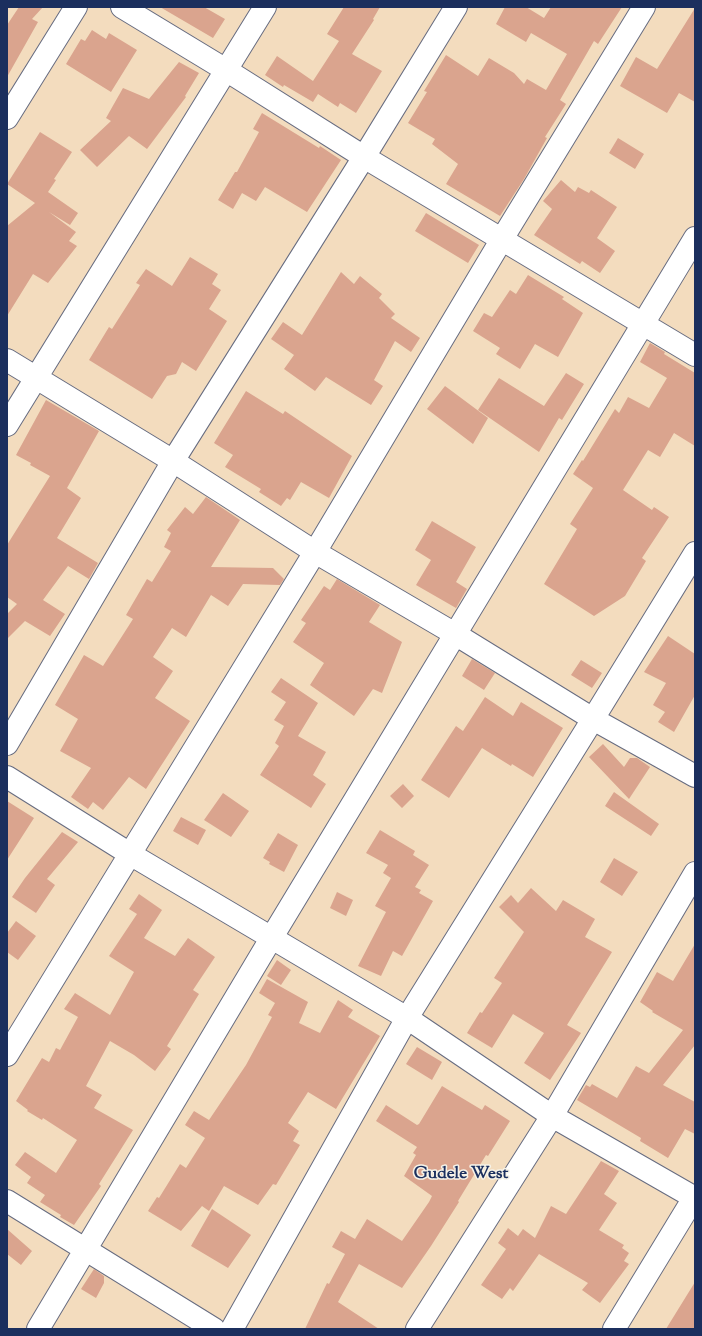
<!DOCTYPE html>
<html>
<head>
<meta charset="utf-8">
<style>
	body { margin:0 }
	#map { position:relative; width:702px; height:1336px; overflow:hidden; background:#f3dcbe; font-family:"Sorts Mill Goudy",serif }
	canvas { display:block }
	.frame { position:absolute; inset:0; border:8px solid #1b2f5e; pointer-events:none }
</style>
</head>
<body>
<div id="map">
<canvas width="702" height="1336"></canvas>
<div class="frame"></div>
</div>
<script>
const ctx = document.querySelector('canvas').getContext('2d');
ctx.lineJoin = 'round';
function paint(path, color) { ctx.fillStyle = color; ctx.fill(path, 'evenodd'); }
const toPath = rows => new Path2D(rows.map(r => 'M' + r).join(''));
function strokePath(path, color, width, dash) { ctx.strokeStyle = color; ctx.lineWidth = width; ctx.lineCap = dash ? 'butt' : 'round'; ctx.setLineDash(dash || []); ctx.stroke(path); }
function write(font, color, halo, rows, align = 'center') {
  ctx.font = font + ' "Sorts Mill Goudy",serif'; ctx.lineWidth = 3; ctx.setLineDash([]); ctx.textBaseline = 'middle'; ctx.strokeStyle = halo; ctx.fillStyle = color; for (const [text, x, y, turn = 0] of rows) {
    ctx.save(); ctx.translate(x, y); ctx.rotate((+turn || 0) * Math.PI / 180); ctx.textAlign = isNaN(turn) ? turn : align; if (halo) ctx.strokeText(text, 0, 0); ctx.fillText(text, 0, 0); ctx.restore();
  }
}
paint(toPath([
	[19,7,43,7,32,19,38,22,7,77,7,25],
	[160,7,204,7,225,19,213,38],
	[344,7,380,7,373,19,374,20,352,54,382,71,356,113,340,103,338,107,318,94,313,102,284,85,283,87,265,75,277,56,313,81,339,41,327,34],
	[505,7,526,7,544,18,551,7,622,7,598,44,594,41,560,100,566,104,545,137,547,138,524,179,500,216,446,184,458,164,432,144,435,139,408,123,427,92,424,91,446,55,478,76,489,58,514,73,524,84,527,79,546,90,567,54,531,33,526,42,496,24],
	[695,8,695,102,679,93,667,113,620,86,636,57,657,69],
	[92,30,106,39,109,33,137,50,111,92,66,64,81,39,85,41],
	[179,62,199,73,185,96,186,97,147,149,129,136,97,167,80,150,111,121,106,118,123,88,149,99],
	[262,113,319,148,320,146,341,160,307,212,265,187,256,201,242,193,233,209,218,200,235,172,237,172,259,132,253,129],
	[40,132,72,152,54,179,56,180,48,192,78,213,70,225,49,212,76,232,69,241,77,246,48,283,33,274,7,316,7,226,35,203,7,184],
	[618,138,644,154,635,169,609,153],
	[561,180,575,192,578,187,589,193,591,190,617,207,597,238,615,251,600,273,582,261,580,264,534,235,552,209,543,201],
	[426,213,479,245,468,263,415,231],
	[190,257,218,274,212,284,221,290,209,309,227,321,196,371,182,362,176,374,167,376,152,399,89,360,109,327,112,329,140,285,136,283,146,269,172,286],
	[341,272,354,284,360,276,382,294,379,298,395,314,391,318,420,338,411,352,395,341,374,380,383,386,371,405,326,377,315,391,284,369,294,355,271,339,283,322,302,335],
	[528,275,564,297,562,299,583,313,558,357,535,344,520,369,496,354,500,348,473,331,484,313,492,317,510,290,516,294],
	[650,343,665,352,664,354,695,373,695,446,674,433,660,457,648,450,623,490,652,510,654,507,669,517,642,558,646,561,625,596,594,616,544,584,577,529,570,524,593,488,573,474,582,460,583,461,615,409,619,413,628,397,649,408,667,378,640,362],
	[566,373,584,384,562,420,559,418,539,452,478,410,499,378,544,406],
	[445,386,488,418,473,444,427,409],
	[246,391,283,414,285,411,352,456,329,498,301,482,290,500,287,498,281,506,259,492,261,489,225,467,233,455,214,443],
	[46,400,99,431,67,488,81,498,57,538,98,563,89,579,68,566,43,600,65,614,50,636,25,621,7,639,7,614,17,604,7,597,7,545,50,476,30,465,31,463,16,455],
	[206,497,240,520,211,567,273,568,284,579,280,585,243,584,228,606,211,595,186,637,172,628,153,657,173,671,155,698,190,721,146,789,129,777,103,810,93,802,88,809,71,797,91,768,60,751,78,719,55,705,84,655,103,666,133,619,126,615,147,579,152,582,171,551,164,547,171,533,167,530,185,507,193,514],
	[432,521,476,547,456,582,467,589,456,608,416,585,431,560,415,550],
	[337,579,380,605,369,622,402,642,382,693,373,689,354,716,310,685,324,663,293,642,306,623,301,620,324,586,330,590],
	[668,636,695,654,695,695,674,732,658,722,665,712,653,705,666,683,644,672],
	[472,659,495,673,484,690,462,676],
	[581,660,602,673,592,688,571,675],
	[281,678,318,703,298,736,326,752,313,775,326,784,311,808,260,775,279,746,275,743,284,726,274,720,286,702,271,692],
	[485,697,513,716,521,702,563,728,533,777,512,764,511,766,482,748,449,798,421,780,456,726,463,731],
	[603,744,624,767,630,758,637,758,650,767,629,799,589,757],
	[403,784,414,796,402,808,390,796],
	[614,792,659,824,651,836,605,806],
	[223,793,249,811,231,837,204,820],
	[7,801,34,818,7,860],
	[181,817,206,830,198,845,173,831],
	[380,830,415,851,413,855,429,865,415,887,421,890,419,893,433,901,402,956,393,951,381,976,358,966,386,912,375,906,391,878,383,873,388,865,366,853],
	[62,832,78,842,47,879,55,885,36,913,12,897,25,878],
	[278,833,298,845,284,872,269,864,270,862,263,858],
	[614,858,638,872,622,896,600,882],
	[531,888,556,911,563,900,595,919,585,937,612,952,567,1025,581,1033,550,1080,524,1063,544,1033,513,1014,492,1048,467,1033,480,1012,482,1013,502,983,494,978,524,932,499,907,511,895,518,903],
	[337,892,353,900,346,916,330,908],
	[139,894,162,910,144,938,175,956,188,938,215,957,193,990,199,994,167,1046,171,1049,155,1071,134,1055,110,1041,86,1086,102,1095,94,1108,133,1130,99,1184,101,1186,74,1225,60,1217,61,1215,40,1202,45,1195,27,1183,31,1177,15,1165,25,1152,56,1173,77,1140,43,1118,42,1120,27,1111,28,1110,16,1101,42,1058,49,1062,56,1048,60,1050,78,1017,64,1009,75,993,110,1015,134,972,109,956,137,914,129,909],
	[16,921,36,936,18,960,7,952,7,933],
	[695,944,695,1045,663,1085,695,1102,695,1134,685,1129,668,1158,640,1141,641,1138,577,1100,586,1085,590,1087,592,1084,617,1098,636,1066,649,1073,683,1030,652,1012,653,1011,640,1002,657,972,673,981],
	[277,960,291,970,281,985,267,976],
	[267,979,308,1002,299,1023,320,1033,338,1000,353,1010,348,1017,380,1036,336,1109,308,1092,288,1123,299,1131,293,1141,300,1145,276,1185,273,1184,258,1205,224,1186,209,1211,202,1206,181,1231,148,1211,157,1197,159,1198,180,1164,186,1168,205,1138,185,1125,194,1111,209,1120,246,1065,272,1017,268,1015,275,1003,259,993],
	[417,1047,442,1062,432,1080,406,1064],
	[442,1086,482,1110,485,1105,510,1121,488,1156,486,1155,458,1201,459,1202,431,1246,402,1288,359,1264,338,1302,379,1329,305,1329,327,1283,329,1284,345,1254,332,1247,341,1231,355,1239,367,1219,402,1241,429,1202,432,1196,404,1176,416,1155,413,1153,417,1147,376,1121,386,1105,417,1125,419,1124],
	[601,1161,619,1171,604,1194,617,1203,599,1230,624,1245,622,1248,629,1253,624,1261,629,1264,600,1303,582,1290,588,1283,539,1254,513,1291,510,1288,502,1299,481,1285,506,1249,498,1243,508,1228,518,1236,523,1229,535,1238,551,1206,566,1214],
	[212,1209,251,1235,228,1268,191,1246],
	[7,1229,32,1251,21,1265,7,1254],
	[94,1269,104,1276,104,1283,96,1298,81,1289],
	[695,1282,695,1329,666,1329]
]), '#daa48e');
const street = toPath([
	[122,7,226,70,364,157,695,355],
	[7,118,76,7],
	[7,360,173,461,315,552,455,634,593,719,695,776],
	[7,425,265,7],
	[7,744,173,461,364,157,456,7],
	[7,777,130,854,407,1018,552,1116,695,1198],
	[7,1055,315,552,502,239,644,7],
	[7,1201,214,1329],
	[38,1329,272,937,695,238],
	[232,1329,407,1018,593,719,695,553],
	[417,1329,552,1116,695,873],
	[614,1329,695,1196]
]);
strokePath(street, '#676c80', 24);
strokePath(street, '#fff', 22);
write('bold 17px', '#1b2f5e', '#f7f3e8', [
	["Gudele West",461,1175]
]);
</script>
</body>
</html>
